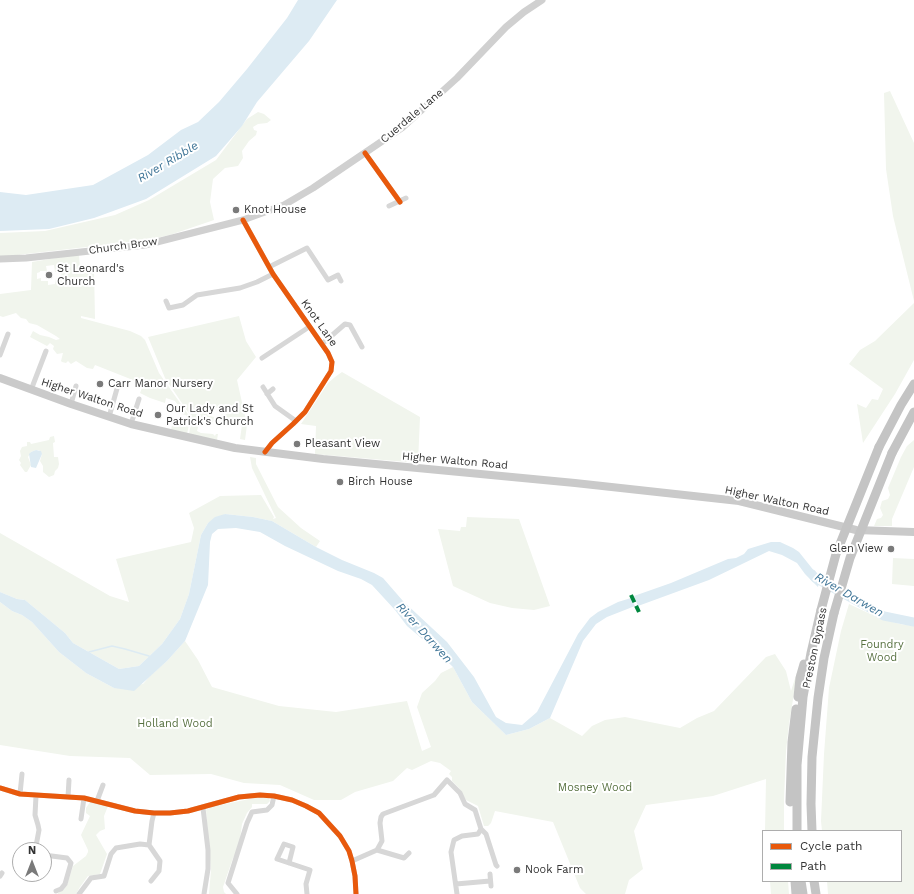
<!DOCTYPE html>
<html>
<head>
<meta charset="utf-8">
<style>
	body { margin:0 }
	#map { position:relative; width:914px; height:894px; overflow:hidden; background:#fff; font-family:"Work Sans",sans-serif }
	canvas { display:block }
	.legend { position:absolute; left:762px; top:830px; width:140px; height:52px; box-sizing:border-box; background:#fff; border:1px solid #adadad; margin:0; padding:5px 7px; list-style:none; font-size:12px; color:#333 }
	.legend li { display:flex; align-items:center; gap:8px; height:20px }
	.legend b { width:20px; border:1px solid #adadad }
	.north { position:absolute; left:12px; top:842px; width:40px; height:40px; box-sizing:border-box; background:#fff; border:1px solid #adadad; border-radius:50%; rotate:0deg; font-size:11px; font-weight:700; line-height:16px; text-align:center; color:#333 }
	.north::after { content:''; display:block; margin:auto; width:14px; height:18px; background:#7a7a7a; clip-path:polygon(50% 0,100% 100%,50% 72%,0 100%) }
</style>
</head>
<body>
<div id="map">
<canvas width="914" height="894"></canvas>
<ul class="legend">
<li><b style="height:5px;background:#e8590c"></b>Cycle path</li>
<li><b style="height:5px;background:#00873e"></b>Path</li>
</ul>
<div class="north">N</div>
</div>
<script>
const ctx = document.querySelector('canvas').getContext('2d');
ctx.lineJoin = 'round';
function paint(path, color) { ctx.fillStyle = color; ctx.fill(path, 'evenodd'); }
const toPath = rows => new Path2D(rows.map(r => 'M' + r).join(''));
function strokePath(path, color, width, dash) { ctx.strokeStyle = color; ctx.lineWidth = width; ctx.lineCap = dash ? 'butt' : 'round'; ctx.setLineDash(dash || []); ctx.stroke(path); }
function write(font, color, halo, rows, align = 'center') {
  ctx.font = font + ' "Work Sans",sans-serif'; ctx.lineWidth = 4; ctx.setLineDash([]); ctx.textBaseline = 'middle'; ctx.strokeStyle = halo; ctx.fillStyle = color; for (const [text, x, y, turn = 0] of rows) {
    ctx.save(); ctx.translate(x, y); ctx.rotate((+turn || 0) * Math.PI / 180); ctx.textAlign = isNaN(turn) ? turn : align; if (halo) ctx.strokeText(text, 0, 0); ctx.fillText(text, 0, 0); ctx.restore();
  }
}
paint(toPath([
	[890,91,914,143,914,301,893,216,886,169,884,93],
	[258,112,264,114,271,120,267,123,258,124,253,127,254,130,257,131,256,135,249,141,242,151,243,158,238,166,225,168,213,179,210,202,214,220,170,235,147,240,0,257,0,233,45,231,115,215,149,200,216,160,247,119],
	[79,254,80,269,94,268,95,319,81,316,81,318,130,331,141,336,145,340,159,373,190,417,190,420,187,434,171,430,173,421,184,423,186,419,189,421,189,420,186,415,181,414,182,411,175,401,166,398,165,403,150,398,140,393,142,388,138,382,95,365,93,369,87,368,76,361,71,364,68,361,66,363,62,362,61,361,63,353,57,354,53,349,54,346,50,343,47,346,30,337,33,331,40,335,49,337,56,340,60,339,56,336,37,325,29,323,26,319,21,318,16,313,3,317,0,316,0,294,31,290,32,262],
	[54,265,55,272,61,272,62,277,56,278,55,284,48,285,48,281,41,281,41,278,37,279,37,273,40,272,40,271,47,271,46,266],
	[914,303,914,360,895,394,863,443,857,404,866,408,872,399,878,400,883,389,849,364,860,350,875,341],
	[239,316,246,341,256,357,237,380,247,425,245,440,240,439,242,425,221,422,222,410,219,410,219,408,204,405,202,411,210,412,209,416,214,417,213,422,200,419,197,431,201,433,213,434,215,436,216,434,218,434,217,440,189,434,192,418,165,378,148,337],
	[342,372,420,417,418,463,315,454,316,426,301,424,328,383,335,377],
	[54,436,55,442,53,443,54,457,58,457,59,464,58,468,55,471,54,475,49,477,43,472,43,466,40,461,42,454,39,450,36,450,31,452,28,457,31,465,27,472,25,472,20,465,21,463,19,460,21,456,20,451,22,447,27,446,27,442,30,442,31,444,49,440,50,437],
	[914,440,914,467,892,519,892,526,874,526,877,519,881,518,883,515,880,508,882,501,888,499,890,495,888,488,901,457,907,446],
	[250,457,256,458,256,464,278,507,301,528,320,541,316,547,272,521,253,517,225,514,208,523,201,535,189,594,180,619,162,644,139,666,119,669,73,643,65,633,25,600,17,599,0,592,0,533,110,596,129,602,116,559,191,542,194,528,189,513,220,496,261,495,274,517,273,519,276,518,252,468],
	[467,517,519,519,550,606,534,610,512,608,490,603,453,586,438,529,460,531,461,527,466,527],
	[893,558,914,559,914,586,892,584],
	[0,602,12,611,22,615,32,622,59,652,86,673,114,688,143,684,150,676,167,661,185,641,198,660,212,687,279,706,336,712,407,701,422,751,431,747,417,707,422,693,435,681,441,673,453,667,472,702,506,735,529,729,550,718,582,736,592,726,605,720,625,717,680,728,697,718,714,711,766,657,775,654,786,671,791,691,798,669,789,724,786,751,784,800,784,831,765,831,766,779,713,796,646,805,634,831,643,869,629,880,625,894,586,894,580,888,553,822,495,811,491,823,488,826,484,826,478,806,466,800,459,788,452,781,452,777,449,774,451,771,440,763,431,761,412,770,407,768,393,781,355,792,341,800,314,800,280,785,244,783,211,774,150,775,130,758,70,756,0,745],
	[849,604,881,619,900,624,914,626,914,894,828,894,827,881,901,881,901,831,822,831,821,821,824,754,829,688,841,631],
	[259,797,269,798,270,801,267,804,252,804,252,807,247,813,242,824,239,847,233,858,223,887,224,892,226,894,209,894,211,870,206,810,211,807],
	[90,802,108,806,104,816,105,829,100,831,96,835,107,854,100,874,88,876,80,887,76,894,57,894,64,889,67,885,73,866,86,856,88,852,88,850,81,835,90,816,86,813,86,808],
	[770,881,788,881,789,894,771,894]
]), '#f1f5ed');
paint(toPath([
	[298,0,337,0,309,41,257,102,242,126,216,156,146,199,94,218,49,229,0,231,0,192,26,195,93,185,148,155,181,130,198,122,219,102,247,69,287,18],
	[36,450,41,451,42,454,36,468,31,467,29,454,31,452],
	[225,514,253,517,272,521,316,547,342,560,374,573,383,578,403,601,447,642,474,677,496,717,506,723,522,725,537,712,578,634,590,618,598,612,618,602,631,598,635,606,607,617,596,624,583,641,550,718,529,729,506,735,472,702,453,667,433,648,407,626,395,610,372,585,361,579,338,571,285,546,260,532,236,528,218,529,212,534,210,542,208,585,185,641,167,661,134,691,114,688,86,673,59,652,32,622,22,615,12,611,0,602,0,592,17,599,25,600,65,633,73,643,119,669,139,666,162,644,180,619,189,594,201,535,208,523,215,517],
	[771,542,780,542,793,548,799,552,815,572,821,576,818,587,805,574,797,563,782,555,769,551,709,580,638,606,634,596,671,583,728,559,736,558,744,554,748,549]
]), '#ddebf3');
strokePath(toPath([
	[89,652,112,646,125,649,149,656]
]), '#ddebf3', 1.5);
strokePath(toPath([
	[812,574,815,578,884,616,914,622]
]), '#ddebf3', 9);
strokePath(toPath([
	[365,153,400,202],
	[389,206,406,198],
	[243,220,273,274,328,353,332,362,331,371,305,412,293,424,272,443,265,452],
	[269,267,307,248,328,280,338,275,341,281],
	[166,301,169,308,183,305,197,295,240,288,257,282,273,274],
	[322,344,345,324,350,325,362,347],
	[0,355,8,334],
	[262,358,309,327],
	[263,387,275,406,296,421],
	[31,390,46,351],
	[267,394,273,389],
	[71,404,76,386],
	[109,417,118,385],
	[131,424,139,399],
	[0,788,20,794,84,798,135,811,154,813,170,813,188,811,239,797,260,795,274,796,292,800,306,806,319,813,340,836,349,851,352,861,355,876,356,894],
	[20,794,22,774],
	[68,797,69,780],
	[97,801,103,785],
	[203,808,208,850,208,869,204,894],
	[81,819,84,798],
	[481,829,486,834,496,865,497,866],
	[149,845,160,861,159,871,151,881],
	[22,849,36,846,39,830,38,825,35,815,36,796],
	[377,850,404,858,409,853],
	[44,855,67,858,71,863,65,884,61,889,56,891],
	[352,861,377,850,382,841,380,823,381,817,383,814,434,795,447,780,460,793,465,804,475,810,481,829],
	[289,863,293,847,284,844,277,859,310,870,306,884,307,894],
	[490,874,491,886],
	[0,876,2,873],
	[456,884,490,881],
	[79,894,91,878,104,876,111,854,116,848,140,844,149,845,152,821,154,813],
	[237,894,228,883,247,823,252,812,267,810,272,805,274,796],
	[457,894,451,852,454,840,462,836,478,834,481,829]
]), '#d7d7d7', 5);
strokePath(toPath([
	[0,259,26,258,145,245,243,220,284,205,313,188,403,127,457,78,506,27,524,12,542,0]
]), '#d0d0d0', 7);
strokePath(toPath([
	[0,378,71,404,131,424,235,448,323,459,575,483,739,501,856,530,914,532]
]), '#cacaca', 8);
strokePath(toPath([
	[879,447,901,405,914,384],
	[892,453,914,412],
	[798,697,800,678,804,664],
	[790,802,792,742,796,709],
	[797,831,797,765,803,697,811,653,821,610],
	[812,831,811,804,812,757,818,698,824,658,834,613],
	[795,881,796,894],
	[801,881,803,894],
	[814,881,816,894]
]), '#c4c4c4', 9);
strokePath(toPath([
	[821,610,836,554,879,447],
	[834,613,850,558,892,453]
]), '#c4c4c4', 9);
strokePath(toPath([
	[631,595,639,612]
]), '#00873e', 4, [8, 4]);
strokePath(toPath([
	[365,153,400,202],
	[243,220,273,274,328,353,332,362,331,371,305,412,293,424,272,443,265,452],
	[0,788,20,794,84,798,135,811,154,813,170,813,188,811,239,797,260,795,274,796,292,800,306,806,319,813,340,836,349,851,352,861,355,876,356,894]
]), '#e8590c', 5);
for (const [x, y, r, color] of [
	[236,210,4,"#7a7a7a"],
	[49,275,4,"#7a7a7a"],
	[100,384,4,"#7a7a7a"],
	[158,415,4,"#7a7a7a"],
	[297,444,4,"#7a7a7a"],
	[340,482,4,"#7a7a7a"],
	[891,549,4,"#7a7a7a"],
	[517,870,4,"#7a7a7a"]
]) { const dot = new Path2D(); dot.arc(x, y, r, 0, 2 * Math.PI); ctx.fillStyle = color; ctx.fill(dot); strokePath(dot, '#fff', 1.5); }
write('11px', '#333', '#fff', [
	["Cuerdale Lane",412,116,-40],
	["Church Brow",123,246,-8],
	["Knot Lane",319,323,55],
	["Higher Walton Road",92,398,18],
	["Higher Walton Road",455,461,5],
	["Higher Walton Road",777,501,12],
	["Preston Bypass",815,648,-78]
]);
write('11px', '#333', '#fff', [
	["Knot House",244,210],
	["St Leonard's",57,269],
	["Church",57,282],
	["Carr Manor Nursery",108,384],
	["Our Lady and St",166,409],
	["Patrick's Church",166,422],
	["Pleasant View",305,444],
	["Birch House",348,482],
	["Glen View",883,549,"right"],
	["Nook Farm",525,870]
], 'left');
write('11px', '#56703f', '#fff', [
	["Foundry",882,645],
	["Wood",882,658],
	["Holland Wood",175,724],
	["Mosney Wood",595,788]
]);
write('italic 12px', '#3f7597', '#fff', [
	["River Ribble",168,162,-31],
	["River Darwen",849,595,30],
	["River Darwen",424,633,48]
]);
</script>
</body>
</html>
